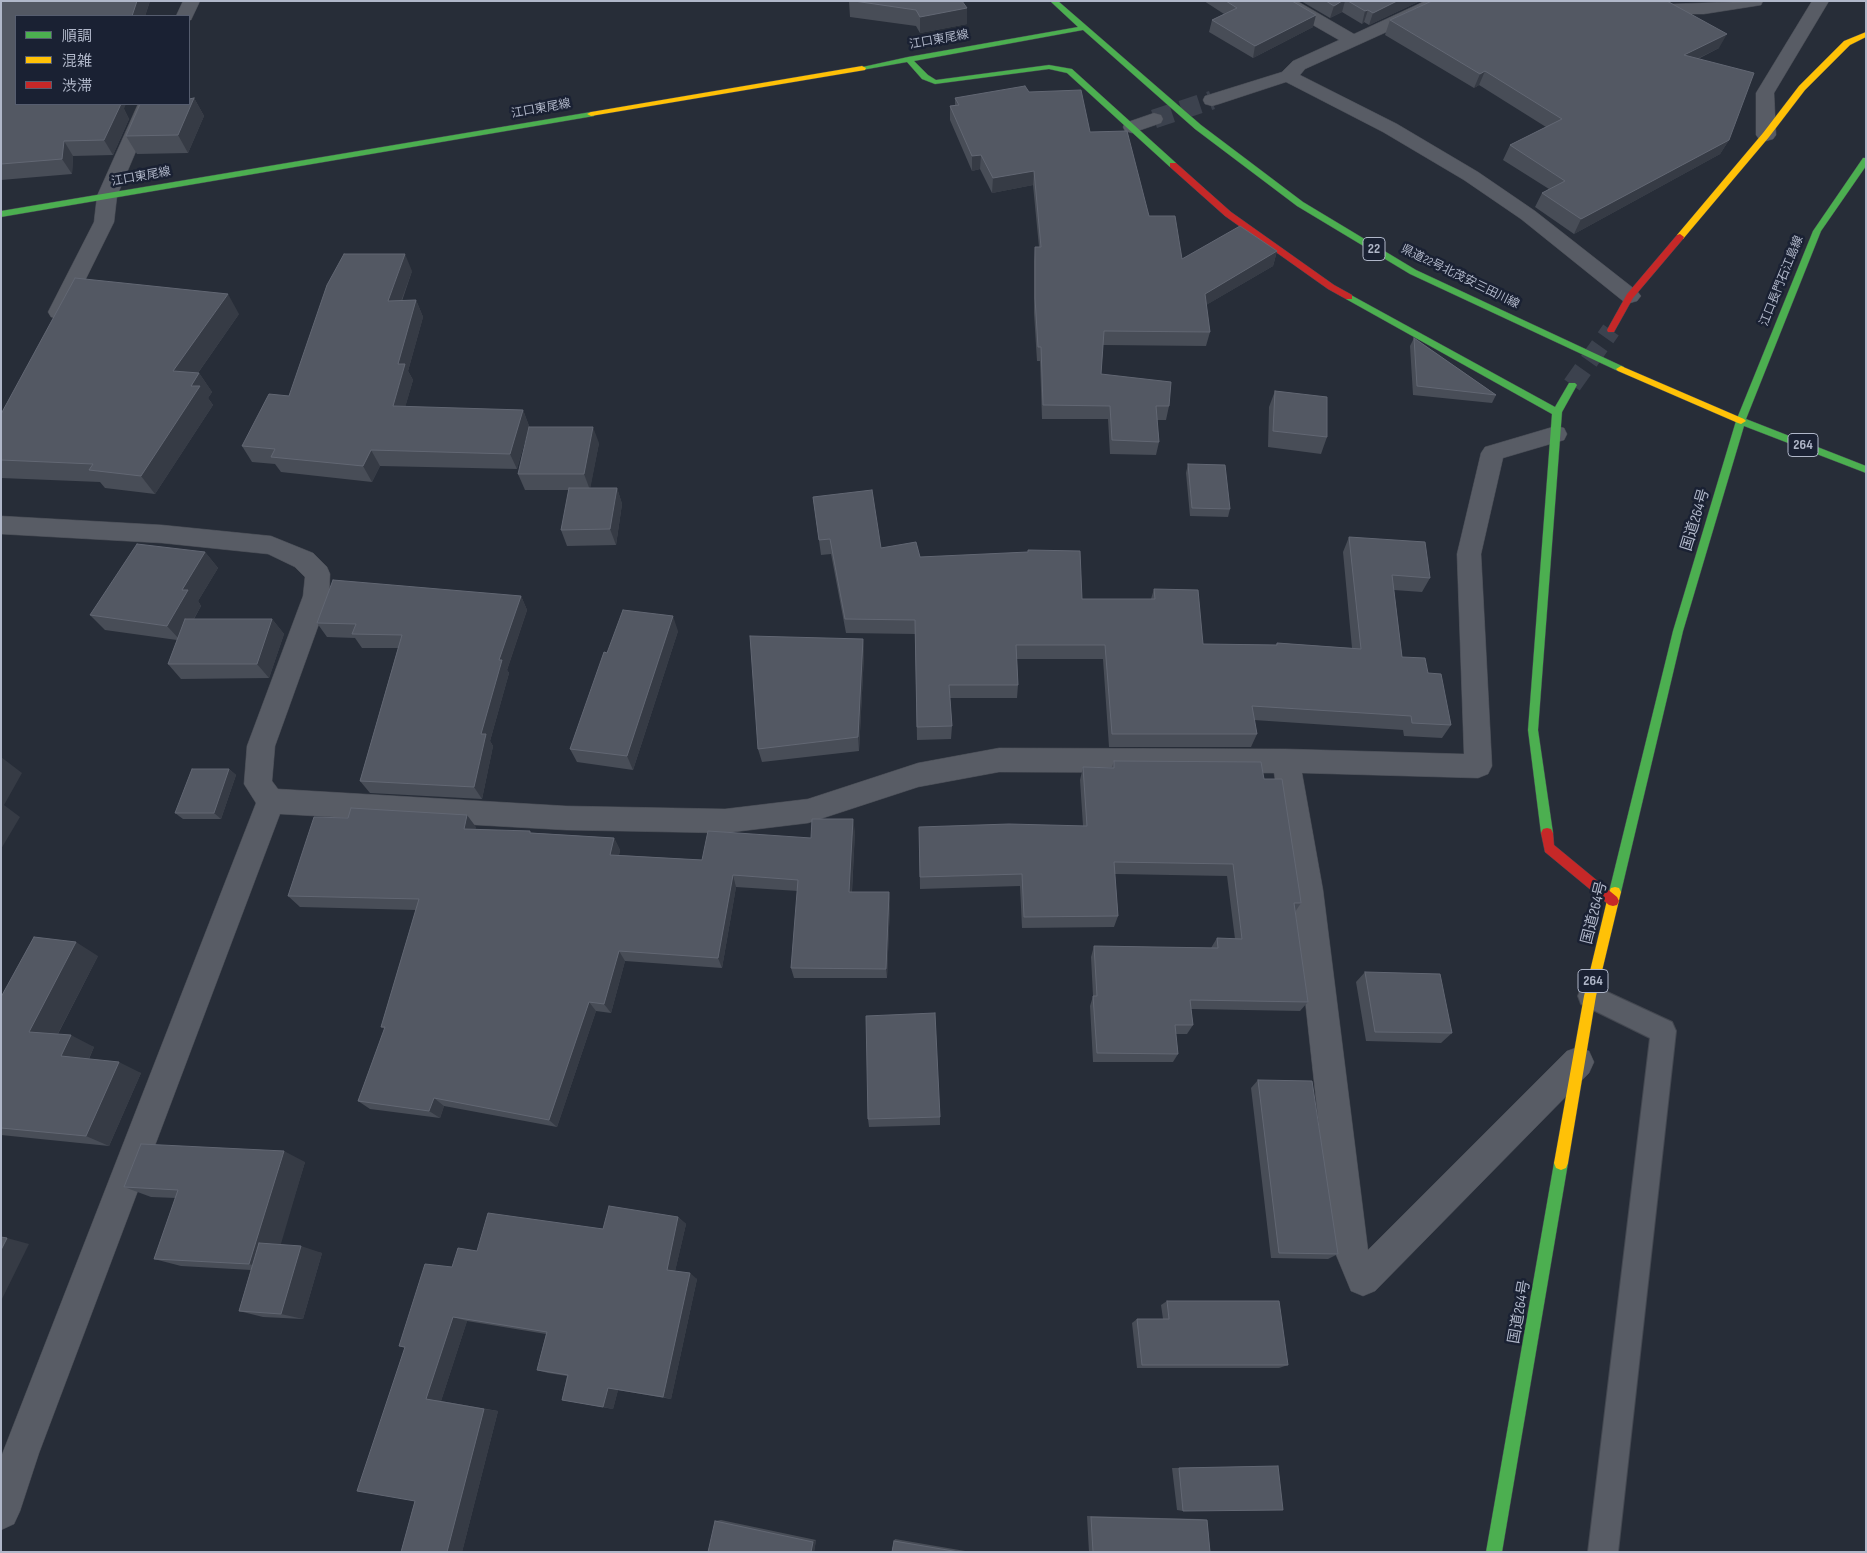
<!DOCTYPE html>
<html>
<head>
<meta charset="utf-8">
<style>
	body { margin:0 }
	#map { position:relative; width:1867px; height:1553px; overflow:hidden; background:#272d38; font-family:"Sofia Sans Condensed","Noto Sans JP",sans-serif }
	canvas { display:block }
	.frame { position:absolute; inset:0; border:2px solid #b0b7c9; pointer-events:none }
	.legend { position:absolute; left:15px; top:15px; width:175px; height:90px; box-sizing:border-box; background:#1a2133; border:1px solid #565d6f; margin:0; padding:6px 9px; list-style:none; font-size:15px; color:#b0b7c9 }
	.legend li { display:flex; align-items:center; gap:10px; height:25px }
	.legend b { width:25px; border:1px solid #565d6f }
</style>
</head>
<body>
<div id="map">
<canvas width="1867" height="1553"></canvas>
<div class="frame"></div>
<ul class="legend">
<li><b style="height:6px;background:#4caf50"></b>順調</li>
<li><b style="height:6px;background:#ffc107"></b>混雑</li>
<li><b style="height:6px;background:#c62828"></b>渋滞</li>
</ul>
</div>
<script>
const ctx = document.querySelector('canvas').getContext('2d');
ctx.lineJoin = 'round';
const toPath = rows => new Path2D(rows.map(r => 'M' + r).join(''));
function strokePath(path, color, width, dash) { ctx.strokeStyle = color; ctx.lineWidth = width; ctx.lineCap = dash ? 'butt' : 'round'; ctx.setLineDash(dash || []); ctx.stroke(path); }
function paint(path, color) { ctx.fillStyle = color; ctx.fill(path, 'evenodd'); }
function write(font, color, halo, rows, align = 'center') {
  ctx.font = font + ' "Sofia Sans Condensed","Noto Sans JP",sans-serif'; ctx.lineWidth = 5; ctx.setLineDash([]); ctx.textBaseline = 'middle'; ctx.strokeStyle = halo; ctx.fillStyle = color; for (const [text, x, y, turn = 0] of rows) {
    ctx.save(); ctx.translate(x, y); ctx.rotate((+turn || 0) * Math.PI / 180); ctx.textAlign = isNaN(turn) ? turn : align; if (halo) ctx.strokeText(text, 0, 0); ctx.fillText(text, 0, 0); ctx.restore();
  }
}
strokePath(toPath([
	[1154,119,1212,100]
]), '#3c424e', 19, [19, 10]);
strokePath(toPath([
	[1572,385,1611,330]
]), '#3c424e', 19, [19, 10]);
const lane = toPath([
	[1590,984,1672,1022,1676,1031,1618,1552,1588,1552,1650,1038,1581,1004,1578,996,1581,988,1590,984]
]);
const street = toPath([
	[183,1,200,1,191,20,189,20,189,16,176,16,183,1],
	[1276,1,1297,1,1354,34,1425,1,1448,1,1446,5,1305,69,1300,75,1397,124,1478,172,1535,211,1637,291,1641,296,1637,301,1630,303,1623,301,1521,219,1464,180,1383,132,1286,82,1219,104,1212,106,1205,104,1203,100,1205,96,1282,72,1293,61,1339,40,1278,5,1276,1],
	[1631,1,1660,1,1670,4,1763,1,1761,5,1755,6,1704,14,1670,14,1633,5,1631,1],
	[1812,1,1829,1,1774,93,1776,135,1773,139,1766,141,1759,139,1756,135,1756,93,1812,1],
	[138,104,156,104,117,196,114,222,67,317,59,319,51,317,48,312,94,222,97,196,138,104],
	[1154,113,1161,115,1163,119,1161,123,1132,133,1125,131,1123,127,1125,123,1154,113],
	[1556,426,1564,428,1567,434,1564,440,1503,458,1481,554,1492,766,1488,774,1478,778,1302,773,1323,890,1368,1250,1567,1051,1578,1047,1589,1051,1594,1062,1589,1073,1375,1291,1363,1296,1351,1291,1332,1245,1293,890,1274,773,999,772,918,787,808,823,725,833,566,830,280,814,39,1453,20,1511,14,1524,1,1530,1,1457,256,803,244,784,247,746,303,596,305,577,295,567,268,554,162,543,1,534,1,516,162,525,271,536,313,553,327,567,330,574,329,596,275,746,272,781,278,789,566,806,725,809,808,799,918,763,999,748,1286,749,1464,754,1457,554,1481,453,1485,447,1556,426]
]);
const fast = toPath([
	[1050,1,1058,1,1201,125,1303,202,1416,270,1624,367,1624,371,1618,371,1410,274,1297,206,1195,129,1083,30,914,61,928,75,936,80,1049,65,1072,69,1176,163,1176,167,1170,167,1067,73,1049,69,935,84,922,79,907,62,862,70,858,68,908,57,1078,27,1050,1],
	[591,112,595,114,594,116,1,217,1,211,591,112],
	[1863,158,1866,158,1866,166,1821,231,1746,419,1866,466,1866,473,1744,426,1683,631,1621,892,1619,896,1615,897,1611,896,1609,892,1673,631,1736,421,1813,231,1863,158],
	[1349,294,1555,407,1569,383,1575,383,1577,385,1562,412,1538,730,1553,833,1551,837,1547,838,1543,837,1541,833,1528,730,1552,414,1346,299,1346,295,1349,294],
	[1561,1156,1566,1158,1568,1163,1502,1552,1486,1552,1554,1163,1556,1158,1561,1156]
]);
const slow = toPath([
	[1866,32,1866,37,1850,45,1805,90,1769,137,1683,239,1677,239,1677,235,1763,133,1799,86,1844,41,1866,32],
	[862,66,866,68,865,70,591,116,587,114,591,112,862,66],
	[1621,366,1744,419,1746,421,1741,424,1738,423,1618,371,1616,369,1621,366],
	[1615,887,1619,888,1621,892,1596,996,1568,1163,1566,1168,1561,1170,1556,1168,1554,1163,1584,996,1609,892,1611,888,1615,887]
]);
const jam = toPath([
	[1170,163,1176,163,1231,212,1334,285,1352,295,1352,299,1346,299,1328,289,1225,216,1170,167,1170,163],
	[1680,234,1684,237,1683,239,1633,298,1614,332,1608,332,1607,330,1627,294,1677,235,1680,234],
	[1547,828,1551,829,1553,833,1554,845,1617,897,1619,901,1617,905,1613,906,1609,905,1545,852,1541,833,1543,829,1547,828]
]);
strokePath(lane, '#444851', 2);
strokePath(street, '#444851', 1);
strokePath(fast, '#444851', 1);
strokePath(slow, '#444851', 1);
strokePath(jam, '#444851', 1);
paint(lane, '#585c65');
paint(street, '#585c65');
paint(fast, '#4caf50');
paint(slow, '#ffc107');
paint(jam, '#c62828');
paint(toPath([
	[1,1,150,1,145,16,16,16,124,109,129,119,113,155,73,156,72,174,1,180],
	[849,1,962,1,967,24,920,33,916,26,850,17],
	[1204,1,1292,1,1313,27,1253,58,1209,32,1212,20,1224,14],
	[1301,1,1420,1,1369,25,1364,22,1362,24,1342,12,1330,18],
	[1432,1,1697,1,1670,2,1668,1,1719,48,1698,59,1729,140,1720,154,1574,234,1535,207,1542,193,1549,189,1503,160,1510,145,1546,127,1479,85,1474,88,1385,35,1390,20],
	[1029,92,1090,132,1149,216,1182,259,1277,251,1273,266,1206,305,1210,332,1206,346,1103,345,1101,374,1169,406,1166,420,1157,420,1159,442,1156,455,1110,454,1108,419,1042,419,1040,361,1037,361,1034,313,1034,261,1035,247,1039,247,1033,185,992,193,980,169,972,171,950,120,950,106,955,105,955,98],
	[194,98,204,116,188,153,137,154,126,136],
	[412,271,402,301,416,300,423,317,408,371,413,380,405,407,523,410,529,426,517,469,380,466,372,482,281,472,275,464,252,462,242,446,289,396],
	[239,314,198,373,199,373,212,392,208,398,213,405,155,494,105,488,100,482,1,478,1,414],
	[1414,338,1496,395,1492,403,1413,395,1410,346],
	[1275,391,1327,437,1321,454,1268,447,1269,407],
	[599,443,590,488,617,488,622,504,616,545,567,546,561,530,569,490,525,490,518,474],
	[1188,464,1230,509,1228,517,1190,516,1186,473],
	[813,497,881,548,1082,599,1151,599,1154,589,1203,644,1276,645,1277,643,1352,648,1343,552,1349,537,1430,578,1422,592,1394,590,1402,657,1428,673,1451,725,1442,738,1404,736,1403,730,1254,720,1257,734,1251,747,1109,747,1103,659,1017,659,1018,685,1017,698,950,698,952,726,951,739,917,740,915,634,846,633,831,554,821,555],
	[205,552,218,568,198,601,201,606,194,619,272,619,284,634,269,678,181,679,168,664,177,640,105,630,90,615],
	[521,596,527,610,507,670,509,673,490,741,493,746,482,799,370,793,360,781,398,648,362,648,355,638,327,637,317,623],
	[678,631,633,770,577,762,570,749,607,653],
	[863,639,864,654,859,751,762,762,758,749],
	[1114,761,1264,779,1301,903,1295,912,1308,1002,1300,1011,1191,1009,1193,1025,1187,1034,1176,1034,1178,1054,1173,1062,1093,1062,1090,1006,1093,996,1091,957,1094,946,1211,948,1217,938,1235,939,1227,876,1115,874,1118,916,1114,927,1022,928,1020,886,920,889,919,827,1083,826,1080,780,1083,767,1112,767],
	[229,769,236,775,221,819,183,819,175,813],
	[348,818,476,827,475,829,614,838,620,850,619,855,702,860,811,838,855,831,852,892,889,892,890,903,887,978,794,978,791,968,798,891,736,887,722,968,625,961,611,1013,596,1011,557,1127,444,1106,440,1118,370,1109,358,1101,385,1029,381,1027,416,910,300,907,288,896],
	[98,956,58,1034,94,1047,89,1059,141,1073,109,1146,1,1135,1,997],
	[1365,972,1452,1033,1441,1043,1366,1041,1356,982],
	[1258,1080,1338,1254,1328,1259,1271,1258,1251,1088],
	[940,1117,940,1125,869,1127,868,1119],
	[305,1162,280,1244,322,1253,303,1319,263,1317,239,1311,251,1270,181,1266,154,1259,176,1198,151,1197,124,1187],
	[678,1217,686,1224,675,1271,697,1279,671,1399,618,1390,613,1409,562,1400,567,1376,548,1373,537,1370,546,1334,467,1321,441,1401,498,1411,462,1552,401,1552,415,1501,405,1348,399,1346,452,1267,477,1251],
	[1167,1301,1288,1365,1279,1368,1137,1368,1132,1323,1137,1319,1163,1319,1161,1305],
	[1278,1466,1183,1511,1177,1510,1172,1468],
	[1087,1516,1200,1519,1207,1520,1210,1552,1089,1552],
	[721,1520,816,1540,814,1552,715,1521],
	[895,1539,971,1552,892,1552,894,1541]
]), '#484d57');
paint(toPath([
	[137,1,150,1,145,16,132,16],
	[1342,1,1345,1,1342,12,1330,18,1334,6],
	[1397,1,1420,1,1369,25,1373,13],
	[967,8,967,24,920,33,920,17],
	[1368,10,1364,22,1362,24,1365,11],
	[1316,15,1313,27,1253,58,1255,46],
	[1727,34,1719,48,1676,69,1684,55],
	[1485,71,1479,85,1474,88,1480,74],
	[194,98,204,116,188,153,178,135],
	[110,104,126,104,124,109,129,119,113,155,104,140],
	[1729,140,1720,154,1574,234,1581,219],
	[64,141,73,156,72,174,62,159],
	[981,155,980,169,972,171,972,156],
	[1034,171,1033,185,992,193,993,178],
	[1277,251,1273,266,1201,308,1205,294],
	[405,254,412,271,395,318,388,301],
	[228,294,239,314,186,390,173,371],
	[416,300,423,317,408,371,413,380,401,422,393,406,398,364],
	[199,373,212,392,208,398,213,405,155,494,141,476],
	[523,410,529,426,517,469,510,454],
	[593,427,599,443,590,490,584,474],
	[371,450,380,466,372,482,363,466],
	[617,488,622,504,616,545,610,529],
	[205,552,218,568,198,601,201,606,181,641,167,626,182,590],
	[521,596,527,610,507,670,509,673,490,741,493,746,482,799,474,787,481,734,499,660],
	[673,616,678,631,633,770,627,756],
	[272,619,284,634,269,678,257,664],
	[863,639,864,654,859,751,858,737],
	[1,757,22,773,4,805,20,817,1,849],
	[229,769,236,775,221,819,214,813],
	[467,815,476,827,473,841,464,829],
	[853,819,855,831,851,903,849,892],
	[614,838,620,850,616,866,610,855],
	[733,875,736,887,722,968,718,958],
	[889,892,890,903,887,978,886,969],
	[76,942,98,956,53,1043,29,1032],
	[619,951,625,961,611,1013,604,1004],
	[589,1002,596,1011,557,1127,549,1120],
	[71,1035,94,1047,85,1067,61,1056],
	[119,1062,141,1073,109,1146,86,1136],
	[434,1098,444,1106,440,1118,429,1111],
	[284,1151,305,1162,273,1271,249,1264],
	[678,1217,686,1224,674,1276,667,1270],
	[7,1238,29,1244,1,1301,1,1250],
	[301,1246,322,1253,303,1319,281,1314],
	[690,1273,697,1279,671,1399,663,1397],
	[453,1317,467,1321,441,1401,426,1399],
	[608,1388,618,1390,613,1409,603,1407],
	[484,1409,498,1411,462,1552,447,1552],
	[816,1540,814,1552,811,1552,813,1542]
]), '#363b45');
const building = toPath([
	[1,1,137,1,132,16,16,16,16,104,121,104,104,140,64,141,62,159,1,164,1,1],
	[854,1,962,1,967,8,920,17,916,10,854,1],
	[1226,1,1292,1,1316,15,1255,46,1212,20,1237,8,1226,1],
	[1326,1,1342,1,1334,6,1326,1],
	[1348,1,1397,1,1373,13,1368,10,1365,11,1348,1],
	[1432,1,1667,1,1727,34,1684,55,1754,73,1729,140,1581,219,1542,193,1565,181,1510,145,1562,119,1485,71,1480,74,1390,20,1432,1],
	[1025,86,1029,92,1081,90,1090,132,1127,131,1149,216,1175,216,1182,259,1240,226,1277,251,1205,294,1210,332,1104,331,1101,374,1171,382,1169,406,1156,406,1159,442,1112,440,1110,406,1043,405,1041,347,1038,347,1035,298,1035,247,1041,247,1034,171,993,178,981,155,972,156,950,106,959,105,955,98,1025,86],
	[194,98,178,135,126,136,140,104,189,104,189,99,194,98],
	[344,254,405,254,388,301,416,300,398,364,405,364,393,406,523,410,510,454,371,450,363,466,271,457,275,449,242,446,269,394,289,396,327,285,344,254],
	[75,278,228,294,173,371,199,373,191,386,200,386,141,476,89,470,93,464,1,460,1,414,75,278],
	[1414,338,1496,395,1417,386,1414,338],
	[1275,391,1327,397,1327,437,1273,431,1275,391],
	[529,427,593,427,584,474,518,474,529,427],
	[1188,464,1225,465,1230,509,1192,508,1188,464],
	[569,488,617,488,610,529,561,530,569,488],
	[872,490,881,548,916,542,920,557,1028,552,1028,550,1080,551,1082,599,1155,599,1154,589,1198,590,1203,644,1277,645,1277,643,1361,649,1349,537,1425,542,1430,578,1392,575,1402,657,1425,658,1428,673,1441,674,1451,725,1412,723,1411,716,1252,706,1257,734,1112,734,1105,645,1016,645,1018,685,949,685,952,726,917,727,915,620,845,619,830,539,819,540,813,497,872,490],
	[137,544,205,552,182,590,188,590,167,626,90,615,137,544],
	[333,580,521,596,499,660,502,660,481,734,486,734,474,787,360,781,402,635,352,634,356,624,317,623,333,580],
	[623,610,673,616,627,756,570,749,604,652,607,653,623,610],
	[185,619,272,619,257,664,168,664,185,619],
	[750,636,863,639,858,737,758,749,750,636],
	[1114,761,1261,762,1264,779,1282,779,1300,895,1301,903,1294,903,1308,1002,1190,1000,1193,1025,1175,1025,1178,1054,1097,1053,1093,996,1097,996,1094,946,1218,948,1217,938,1242,939,1233,864,1114,862,1118,916,1024,917,1022,874,920,877,919,827,1009,824,1087,826,1083,767,1114,768,1114,761],
	[192,769,229,769,214,813,175,813,192,769],
	[351,808,467,815,464,829,530,831,530,833,614,838,610,855,702,860,708,831,811,838,812,819,853,819,849,892,889,892,886,969,791,968,798,880,733,875,718,958,619,951,604,1004,589,1002,549,1120,434,1098,429,1111,358,1101,385,1027,381,1027,419,899,288,896,314,817,348,818,351,808],
	[34,937,76,942,29,1032,71,1035,61,1056,119,1062,86,1136,1,1128,1,997,34,937],
	[1365,972,1440,974,1452,1033,1375,1032,1365,972],
	[935,1013,940,1117,868,1119,866,1016,935,1013],
	[1258,1080,1312,1081,1338,1254,1279,1253,1258,1080],
	[141,1144,284,1151,249,1264,154,1259,178,1190,124,1187,141,1144],
	[609,1206,678,1217,667,1270,690,1273,663,1397,608,1388,603,1407,562,1400,568,1375,537,1370,547,1332,453,1317,426,1399,484,1409,447,1552,401,1552,415,1501,357,1491,405,1347,399,1346,425,1264,452,1267,458,1248,477,1251,488,1213,603,1229,609,1206],
	[1,1237,7,1238,1,1250,1,1237],
	[259,1243,301,1246,281,1314,239,1311,259,1243],
	[1167,1301,1279,1301,1288,1365,1142,1365,1137,1319,1169,1319,1167,1301],
	[1278,1466,1283,1510,1183,1511,1179,1468,1278,1466],
	[1091,1517,1207,1520,1210,1552,1093,1552,1091,1517],
	[715,1521,813,1542,811,1552,708,1552,715,1521],
	[894,1541,959,1552,892,1552,894,1541]
]);
paint(building, '#535863');
strokePath(building, '#626773', 1);
write('12px', '#b0b7c9', '#1a2133', [
	["江口東尾線",939,40,-10],
	["江口東尾線",541,109,-10],
	["江口東尾線",141,177,-10],
	["県道22号北茂安三田川線",1460,277,26],
	["江口長門石江島線",1782,281,-68]
]);
for (const [x, y, w] of [
	[1374,249,22],
	[1803,445,30],
	[1593,981,30]
]) { const box = new Path2D(); box.roundRect(x - w / 2, y - 11.5, w, 23, 4); ctx.fillStyle = '#1a2133'; ctx.fill(box); strokePath(box, '#b0b7c9', 1); }
write('bold 14px', '#b0b7c9', null, [
	["22",1374,249],
	["264",1803,445],
	["264",1593,981]
]);
write('15px', '#b0b7c9', '#1a2133', [
	["国道264号",1696,520,-73],
	["国道264号",1595,913,-76],
	["国道264号",1520,1312,-80]
]);
</script>
</body>
</html>
